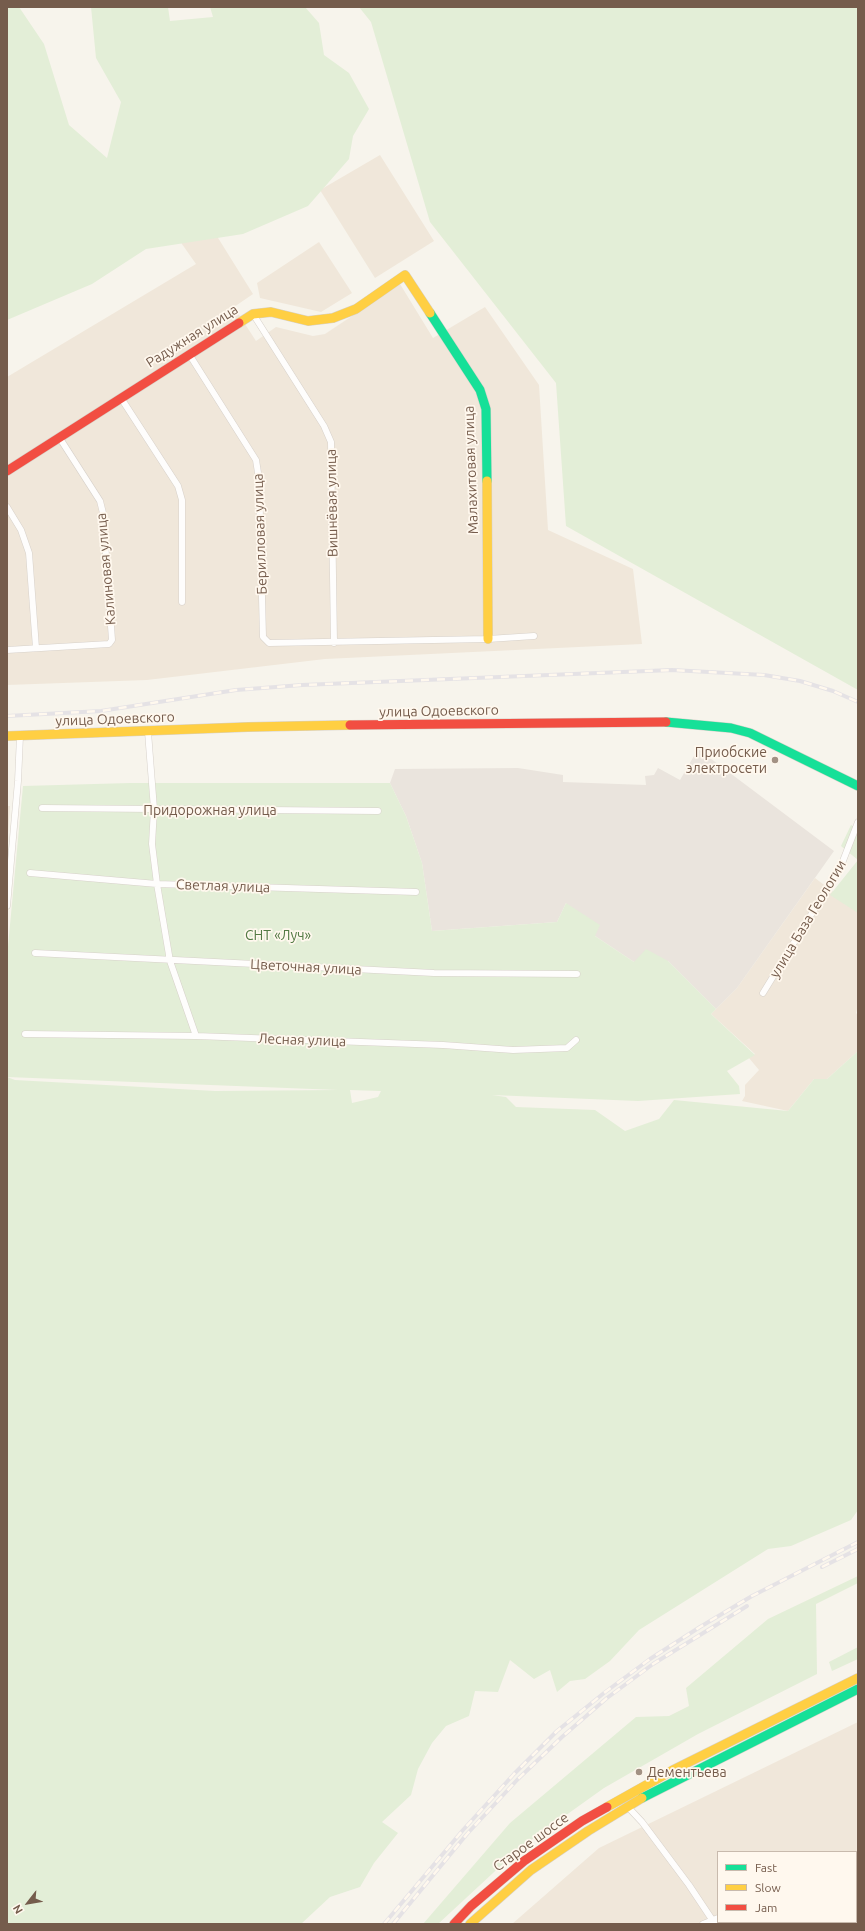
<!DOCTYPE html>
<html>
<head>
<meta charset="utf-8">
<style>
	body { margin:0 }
	#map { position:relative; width:865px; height:1931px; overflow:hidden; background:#f7f4ec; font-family:Ubuntu,sans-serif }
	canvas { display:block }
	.frame { position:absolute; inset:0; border:8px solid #755c4c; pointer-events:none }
	.legend { position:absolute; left:717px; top:1851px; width:140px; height:72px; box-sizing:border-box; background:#fff8ee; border:1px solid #c8baad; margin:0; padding:5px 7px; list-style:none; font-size:12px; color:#755c4c }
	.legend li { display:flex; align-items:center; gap:8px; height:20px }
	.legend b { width:20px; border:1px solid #c8baad }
	.north { position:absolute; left:8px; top:1883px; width:40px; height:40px; -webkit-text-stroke:3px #fff8ee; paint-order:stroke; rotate:239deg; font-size:11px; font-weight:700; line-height:16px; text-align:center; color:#755c4c }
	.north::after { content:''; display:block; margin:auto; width:14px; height:18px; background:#755c4c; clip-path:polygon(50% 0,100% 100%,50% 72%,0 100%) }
</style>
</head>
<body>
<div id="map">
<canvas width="865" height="1931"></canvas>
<div class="frame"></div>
<ul class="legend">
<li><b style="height:5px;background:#16e098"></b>Fast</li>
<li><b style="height:5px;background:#ffcf43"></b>Slow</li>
<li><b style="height:5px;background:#f24e42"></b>Jam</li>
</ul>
<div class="north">N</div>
</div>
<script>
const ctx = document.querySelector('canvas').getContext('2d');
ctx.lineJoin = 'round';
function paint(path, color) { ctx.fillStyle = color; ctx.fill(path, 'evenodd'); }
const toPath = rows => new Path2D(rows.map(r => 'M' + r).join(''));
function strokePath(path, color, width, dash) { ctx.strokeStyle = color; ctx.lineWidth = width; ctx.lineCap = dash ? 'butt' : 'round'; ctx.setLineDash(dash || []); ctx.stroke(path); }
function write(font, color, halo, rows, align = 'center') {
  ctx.font = font + ' Ubuntu,sans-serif'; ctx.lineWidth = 3.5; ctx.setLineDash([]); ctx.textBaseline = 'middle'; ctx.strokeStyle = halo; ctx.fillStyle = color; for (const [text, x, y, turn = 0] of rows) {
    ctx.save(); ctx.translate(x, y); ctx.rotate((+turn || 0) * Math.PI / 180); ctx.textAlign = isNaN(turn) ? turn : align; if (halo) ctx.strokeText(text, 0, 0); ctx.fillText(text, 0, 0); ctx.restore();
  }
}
paint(toPath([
	[380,155,434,241,375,278,320,190],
	[200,209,253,294,234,307,256,341,276,327,313,336,325,334,400,284,433,338,485,307,539,385,548,530,633,569,642,644,325,659,147,680,7,685,7,377,196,264,170,227],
	[319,242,352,293,321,312,260,298,257,283],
	[7,806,10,806,7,847],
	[815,878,858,911,858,1005,856,1013,858,1015,858,1051,827,1079,814,1079,788,1111,742,1101,745,1096,745,1085,759,1070,749,1058,755,1054,711,1014,737,988],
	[858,1722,858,1924,512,1924,599,1848],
	[718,1852,856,1852,856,1922,718,1922]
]), '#f0e7da');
paint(toPath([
	[698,749,834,851,737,988,716,1009,668,961,634,962,595,936,566,903,557,922,432,931,422,863,406,816,390,783,395,769,518,768,563,775,563,782,646,785,645,776,654,775,658,768,680,780]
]), '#eae4dd');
paint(toPath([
	[7,7,19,7,44,44,69,125,107,158,121,102,96,58,91,7,168,7,170,21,213,17,210,7,305,7,319,23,324,55,349,73,369,109,353,136,349,159,308,206,243,234,146,249,92,284,7,320],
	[359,7,858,7,858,690,566,526,556,383,430,222,371,22],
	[130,783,390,783,406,816,422,863,432,931,557,922,566,903,600,925,595,936,634,962,646,949,668,961,716,1009,711,1014,755,1055,727,1071,739,1086,740,1094,638,1101,492,1095,506,1097,516,1107,595,1110,625,1131,659,1119,674,1100,788,1111,814,1079,827,1079,858,1051,858,1510,851,1520,791,1546,768,1549,639,1630,610,1661,585,1679,570,1681,557,1692,550,1670,534,1679,510,1660,498,1692,475,1691,469,1716,446,1726,432,1743,418,1769,411,1795,382,1822,398,1833,374,1863,360,1887,330,1897,301,1924,7,1924,7,1077,15,1080,215,1091,338,1090,7,1077,7,957,23,786],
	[350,1090,380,1091,381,1091,378,1097,352,1103],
	[851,825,858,829,858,913,830,895,858,860,841,846],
	[858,1576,858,1583,816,1604,817,1674,698,1734,604,1788,520,1848,438,1924,423,1924,510,1823,636,1717,669,1716,689,1706,686,1688,768,1619],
	[858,1647,858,1659,832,1671,829,1662]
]), '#e3eed7');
const street = toPath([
	[253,314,324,426,331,442,334,643],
	[189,354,256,460,259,479,263,637,269,643,488,639,534,636],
	[121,398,178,486,182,500,182,602],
	[7,507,21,530,29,553,36,648],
	[7,650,109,644,112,640,103,513,100,501,59,437],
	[148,732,154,809,152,844,157,884,170,961,196,1036],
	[42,808,378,811],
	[30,873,157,884,416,892],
	[7,906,18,781,20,736],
	[35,953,434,973,577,974],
	[763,993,841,866,858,822],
	[25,1034,196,1036,443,1045,513,1050,567,1048,576,1040],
	[627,1806,642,1822,689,1885,715,1924],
	[856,1856,858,1855],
	[703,1924,718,1918]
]);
const fast = toPath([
	[430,313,480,390,486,409,487,481],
	[666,722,731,728,750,733,858,786],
	[642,1798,858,1689]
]);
const slow = toPath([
	[239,323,253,314,271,312,308,321,333,318,356,309,405,275,430,313],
	[487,481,488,639],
	[7,736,248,727,350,725],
	[607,1807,673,1770,858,1678],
	[470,1924,531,1870,588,1831,642,1798]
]);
const jam = toPath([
	[7,471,239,323],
	[350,725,666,722],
	[454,1924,471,1906,524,1861,582,1821,607,1807]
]);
strokePath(street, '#d7d1ca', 7);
strokePath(fast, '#d6d0c8', 10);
strokePath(slow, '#d6d0c8', 10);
strokePath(jam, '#d6d0c8', 10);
strokePath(street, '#fefdfc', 6);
strokePath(fast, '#16e098', 9);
strokePath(slow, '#ffcf43', 9);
strokePath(jam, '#f24e42', 9);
const rail = toPath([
	[7,716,101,711,236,690,302,685,672,670,764,675,800,681,833,691,858,702],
	[822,1567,858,1549],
	[384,1924,463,1830,514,1774,557,1731,604,1693,650,1659,700,1627,752,1596,858,1542],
	[393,1924,467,1834,518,1779,562,1737,607,1698,653,1664,747,1606]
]);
strokePath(rail, '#e5e2e5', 4);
strokePath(rail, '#fff8ee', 2.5, [8]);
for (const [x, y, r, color] of [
	[775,760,4,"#a29184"],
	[639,1772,4,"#a29184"]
]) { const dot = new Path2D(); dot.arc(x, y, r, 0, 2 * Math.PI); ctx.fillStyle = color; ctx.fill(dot); strokePath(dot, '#fff8ee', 1.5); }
write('14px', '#755c4c', '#fff8ee', [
	["Радужная улица",192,336,-32],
	["Малахитовая улица",471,470,-92],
	["Вишнёвая улица",332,503,-91],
	["Берилловая улица",260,534,-92],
	["Калиновая улица",106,569,-95],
	["улица Одоевского",439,711,-1],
	["улица Одоевского",115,719,-2],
	["Придорожная улица",210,810],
	["Светлая улица",223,886,2],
	["улица База Геологии",808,919,-59],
	["Цветочная улица",306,967,3],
	["Лесная улица",302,1040,2],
	["Старое шоссе",531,1842,-36]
]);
write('14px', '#755c4c', '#fff8ee', [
	["Приобские",767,752],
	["электросети",767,768],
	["Дементьева",647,1772,"left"]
], 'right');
write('14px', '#537a44', '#fff8ee', [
	["СНТ «Луч»",278,935]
]);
</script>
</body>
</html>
